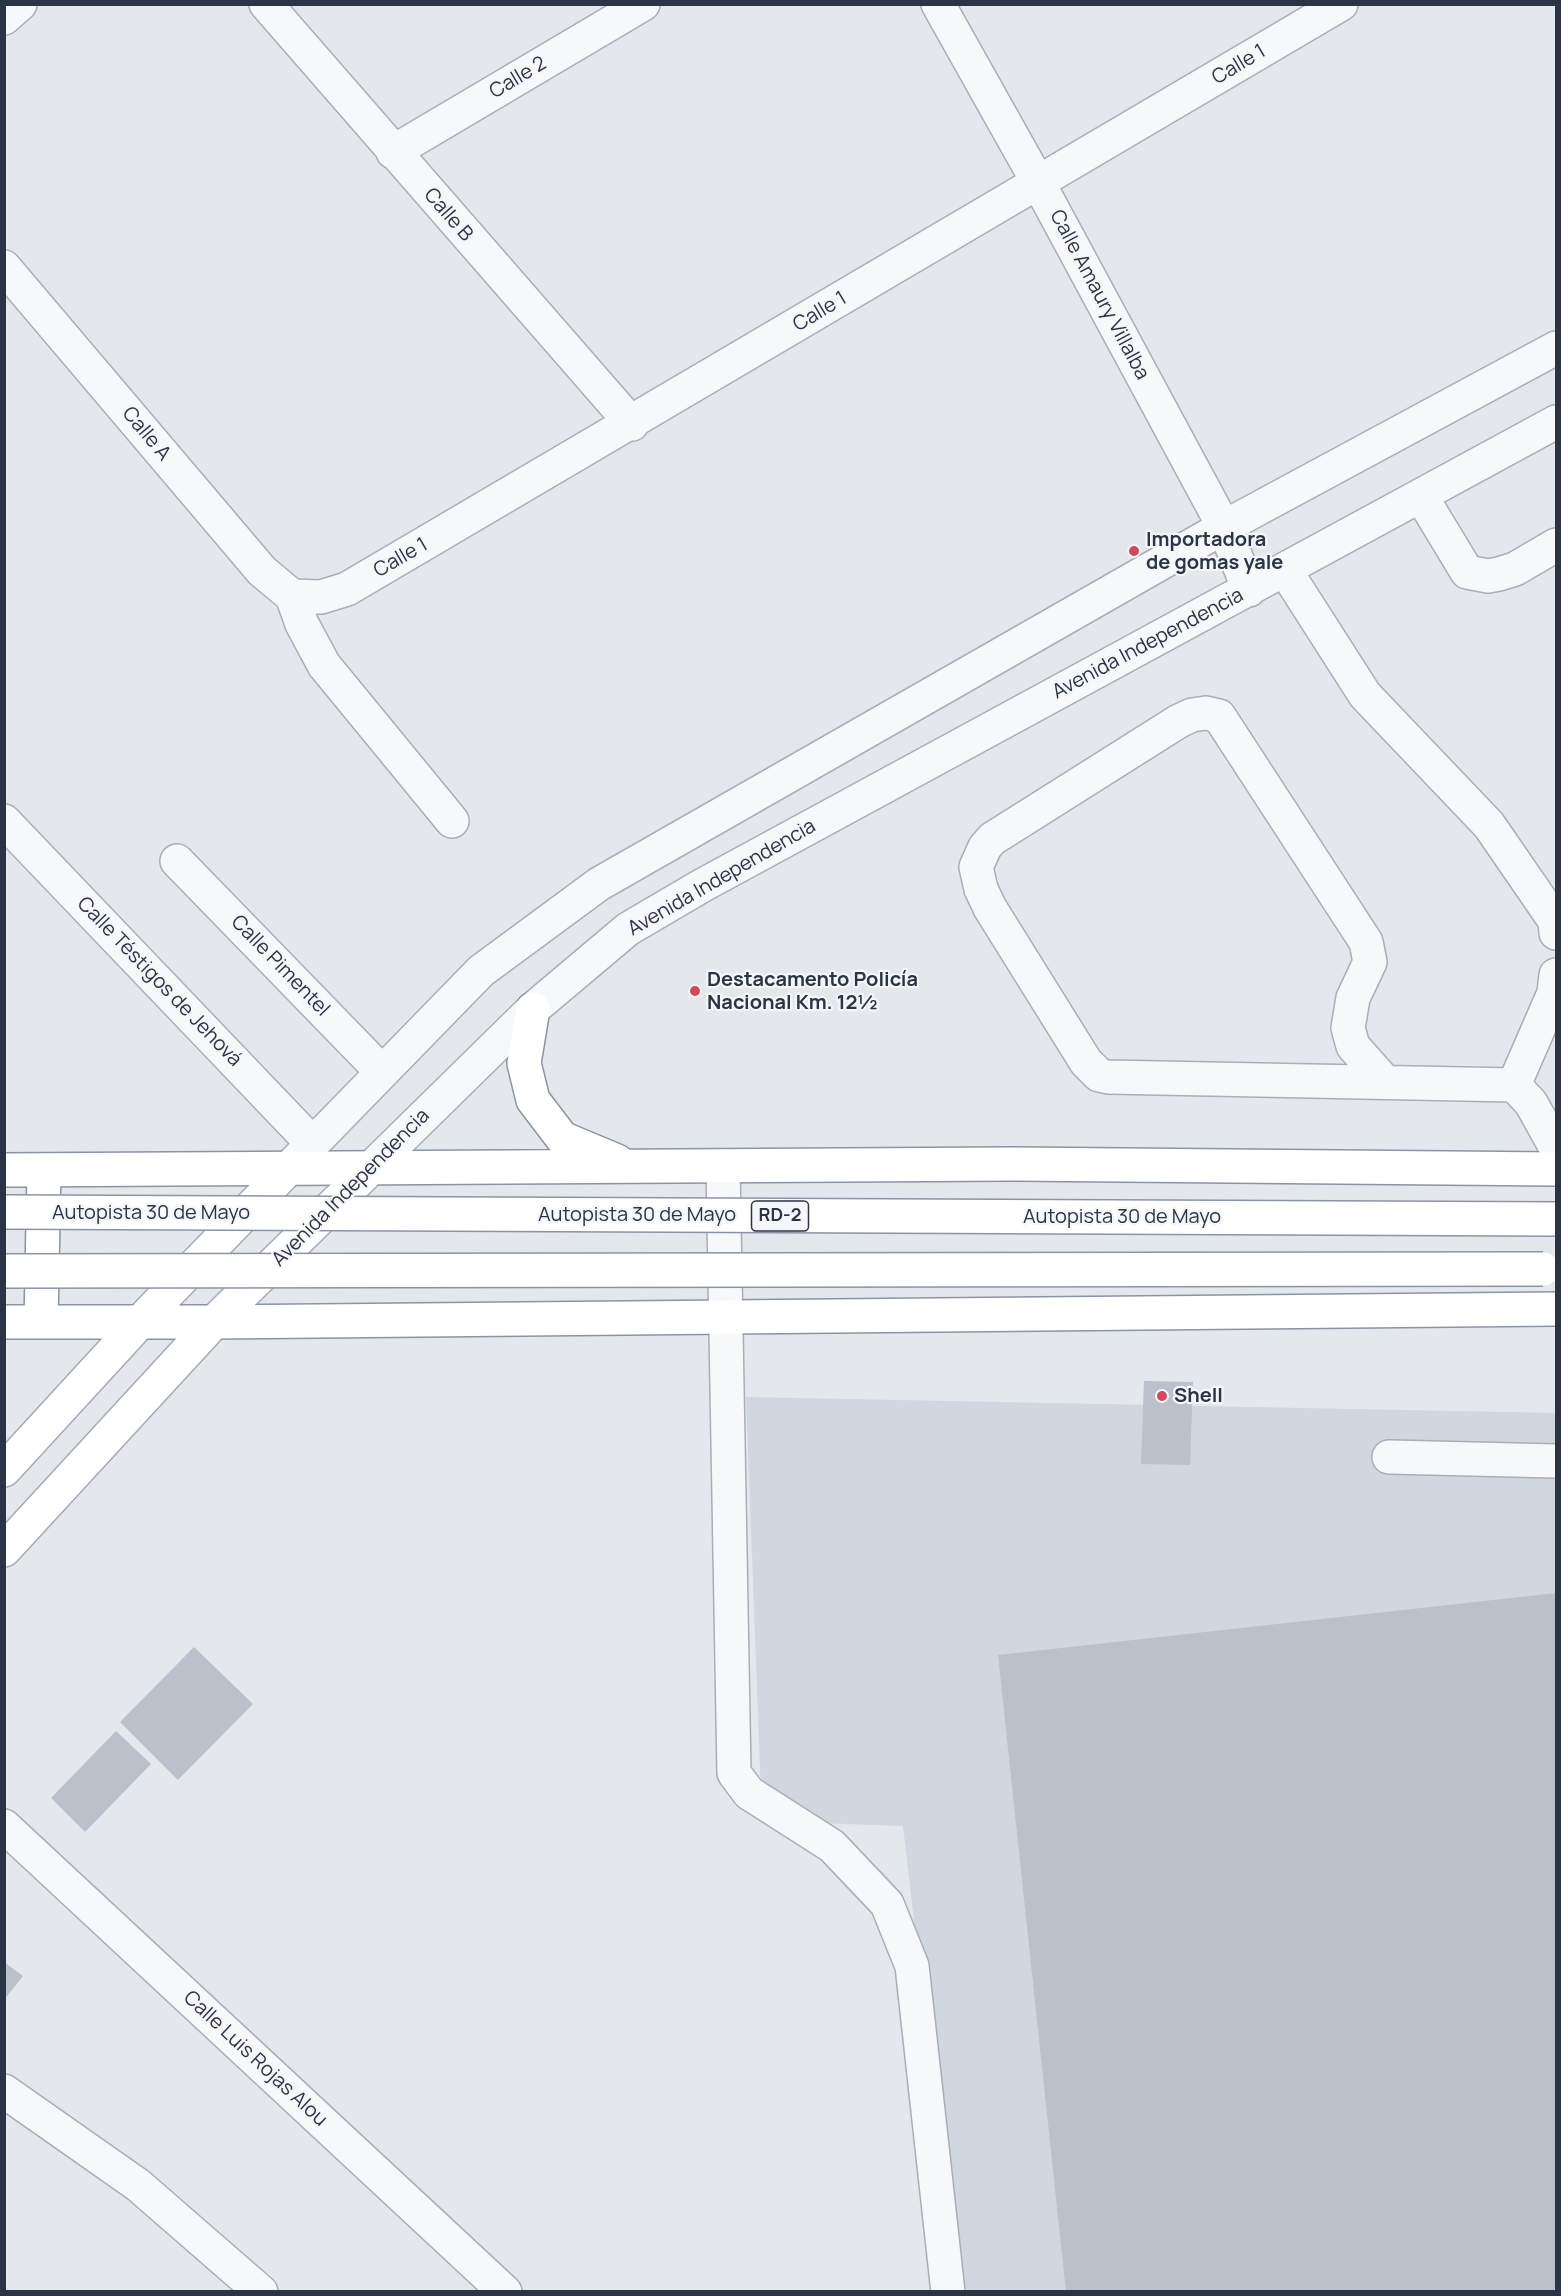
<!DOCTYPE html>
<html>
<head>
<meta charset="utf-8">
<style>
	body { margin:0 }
	#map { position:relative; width:1561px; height:2296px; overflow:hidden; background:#e4e7ec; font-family:Manrope,sans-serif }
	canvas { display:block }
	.frame { position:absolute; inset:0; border:6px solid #2b3445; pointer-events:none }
</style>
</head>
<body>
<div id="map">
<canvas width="1561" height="2296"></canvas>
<div class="frame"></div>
</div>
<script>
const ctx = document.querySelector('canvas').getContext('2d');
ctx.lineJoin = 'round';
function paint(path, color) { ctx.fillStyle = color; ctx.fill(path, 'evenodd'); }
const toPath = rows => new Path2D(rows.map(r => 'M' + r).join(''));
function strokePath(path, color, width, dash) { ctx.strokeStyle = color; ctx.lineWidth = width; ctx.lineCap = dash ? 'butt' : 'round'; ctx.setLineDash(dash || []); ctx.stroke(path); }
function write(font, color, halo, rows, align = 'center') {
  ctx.font = font + ' Manrope,sans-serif'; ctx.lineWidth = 4.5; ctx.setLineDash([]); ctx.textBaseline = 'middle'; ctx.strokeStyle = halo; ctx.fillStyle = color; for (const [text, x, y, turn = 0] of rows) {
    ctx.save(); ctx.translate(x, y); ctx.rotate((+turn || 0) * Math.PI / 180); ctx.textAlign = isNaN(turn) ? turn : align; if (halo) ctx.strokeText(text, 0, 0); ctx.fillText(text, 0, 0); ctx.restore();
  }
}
paint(toPath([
	[746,1397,1556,1413,1556,2291,957,2291,903,1826,762,1821]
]), '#d2d6de');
paint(toPath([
	[1144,1381,1193,1382,1190,1465,1141,1464],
	[1556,1593,1556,2292,1066,2292,998,1655],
	[194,1647,253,1704,178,1780,120,1722],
	[116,1731,151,1764,85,1832,51,1798],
	[4,1962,23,1976,4,2000]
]), '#bbc0ca');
const minor = toPath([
	[266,4,632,424],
	[938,4,1039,184,1224,527,1249,590],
	[4,18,20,4],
	[393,152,643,4],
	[4,267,262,571,292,596],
	[1421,496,1467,572,1488,576,1499,574,1515,569,1556,545],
	[1285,570,1365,695,1489,825,1555,921,1556,933],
	[292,596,321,597,347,589,1341,4],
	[292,596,302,624,324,665,452,821],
	[4,821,313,1144],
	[177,861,382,1072],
	[1385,1082,1353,1046,1348,1028,1353,998,1370,962,1366,942,1219,716,1206,713,1192,715,1179,721,992,839,985,847,976,867,981,889,990,908,1086,1062,1099,1075,1108,1077,1514,1085,1531,1103,1556,1148],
	[1514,1085,1554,993,1556,975],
	[723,1166,734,1773,749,1793,832,1846,887,1904,912,1966,948,2292],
	[371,1168,533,1009,628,929,703,885,1556,422],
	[288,1169,481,971,599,884,1224,527,1556,348],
	[1389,1457,1556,1461],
	[4,1826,505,2292],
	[4,2091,138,2185,261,2292]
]);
const major = toPath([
	[4,1470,139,1323,288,1169],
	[4,1550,214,1322,371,1168]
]);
const highway = toPath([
	[533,1009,524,1063,533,1100,562,1138,617,1161],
	[4,1170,1013,1164,1556,1169],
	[4,1322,214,1322,1556,1309],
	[41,1322,44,1170]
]);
strokePath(minor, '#a9aeb7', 36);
strokePath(major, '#a3abb8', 36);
strokePath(highway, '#8b94a3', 36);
strokePath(minor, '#f7f8fa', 33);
strokePath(major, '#fff', 33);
strokePath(highway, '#fff', 33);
const highwayBridge = toPath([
	[4,1212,1556,1219],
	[4,1271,1543,1269]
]);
strokePath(highwayBridge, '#8b94a3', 36, []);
strokePath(highwayBridge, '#fff', 33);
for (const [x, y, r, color] of [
	[1134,551,6,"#d1495b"],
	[695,991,6,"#d1495b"],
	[1162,1396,6,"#d1495b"]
]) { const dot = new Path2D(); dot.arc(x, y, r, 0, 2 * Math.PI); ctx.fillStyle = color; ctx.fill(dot); strokePath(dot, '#f4f6f9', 2); }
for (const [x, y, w] of [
	[780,1216,57]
]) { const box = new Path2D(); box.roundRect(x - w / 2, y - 15, w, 30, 4.5); ctx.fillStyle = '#f4f6f9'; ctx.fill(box); strokePath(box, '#2b3445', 1.5); }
write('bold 18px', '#2b3445', null, [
	["RD-2",780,1216]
]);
write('20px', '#2b3445', '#f4f6f9', [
	["Calle 1",1239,65,-31],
	["Calle 2",518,78,-31],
	["Calle B",448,215,49],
	["Calle Amaury Villalba",1099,295,62],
	["Calle 1",820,312,-31],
	["Calle A",146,434,50],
	["Calle 1",401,558,-30],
	["Avenida Independencia",1148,644,-28],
	["Avenida Independencia",722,878,-30],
	["Calle Pimentel",280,966,46],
	["Calle Téstigos de Jehová",159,982,46],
	["Avenida Independencia",351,1188,-45],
	["Autopista 30 de Mayo",151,1213],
	["Autopista 30 de Mayo",637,1215],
	["Autopista 30 de Mayo",1122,1217],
	["Calle Luis Rojas Alou",255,2059,43]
]);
write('bold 20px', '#2b3445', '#f4f6f9', [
	["Importadora",1146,540],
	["de gomas yale",1146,563],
	["Destacamento Policía",707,980],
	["Nacional Km. 12½",707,1003],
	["Shell",1174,1396]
], 'left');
</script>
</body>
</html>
